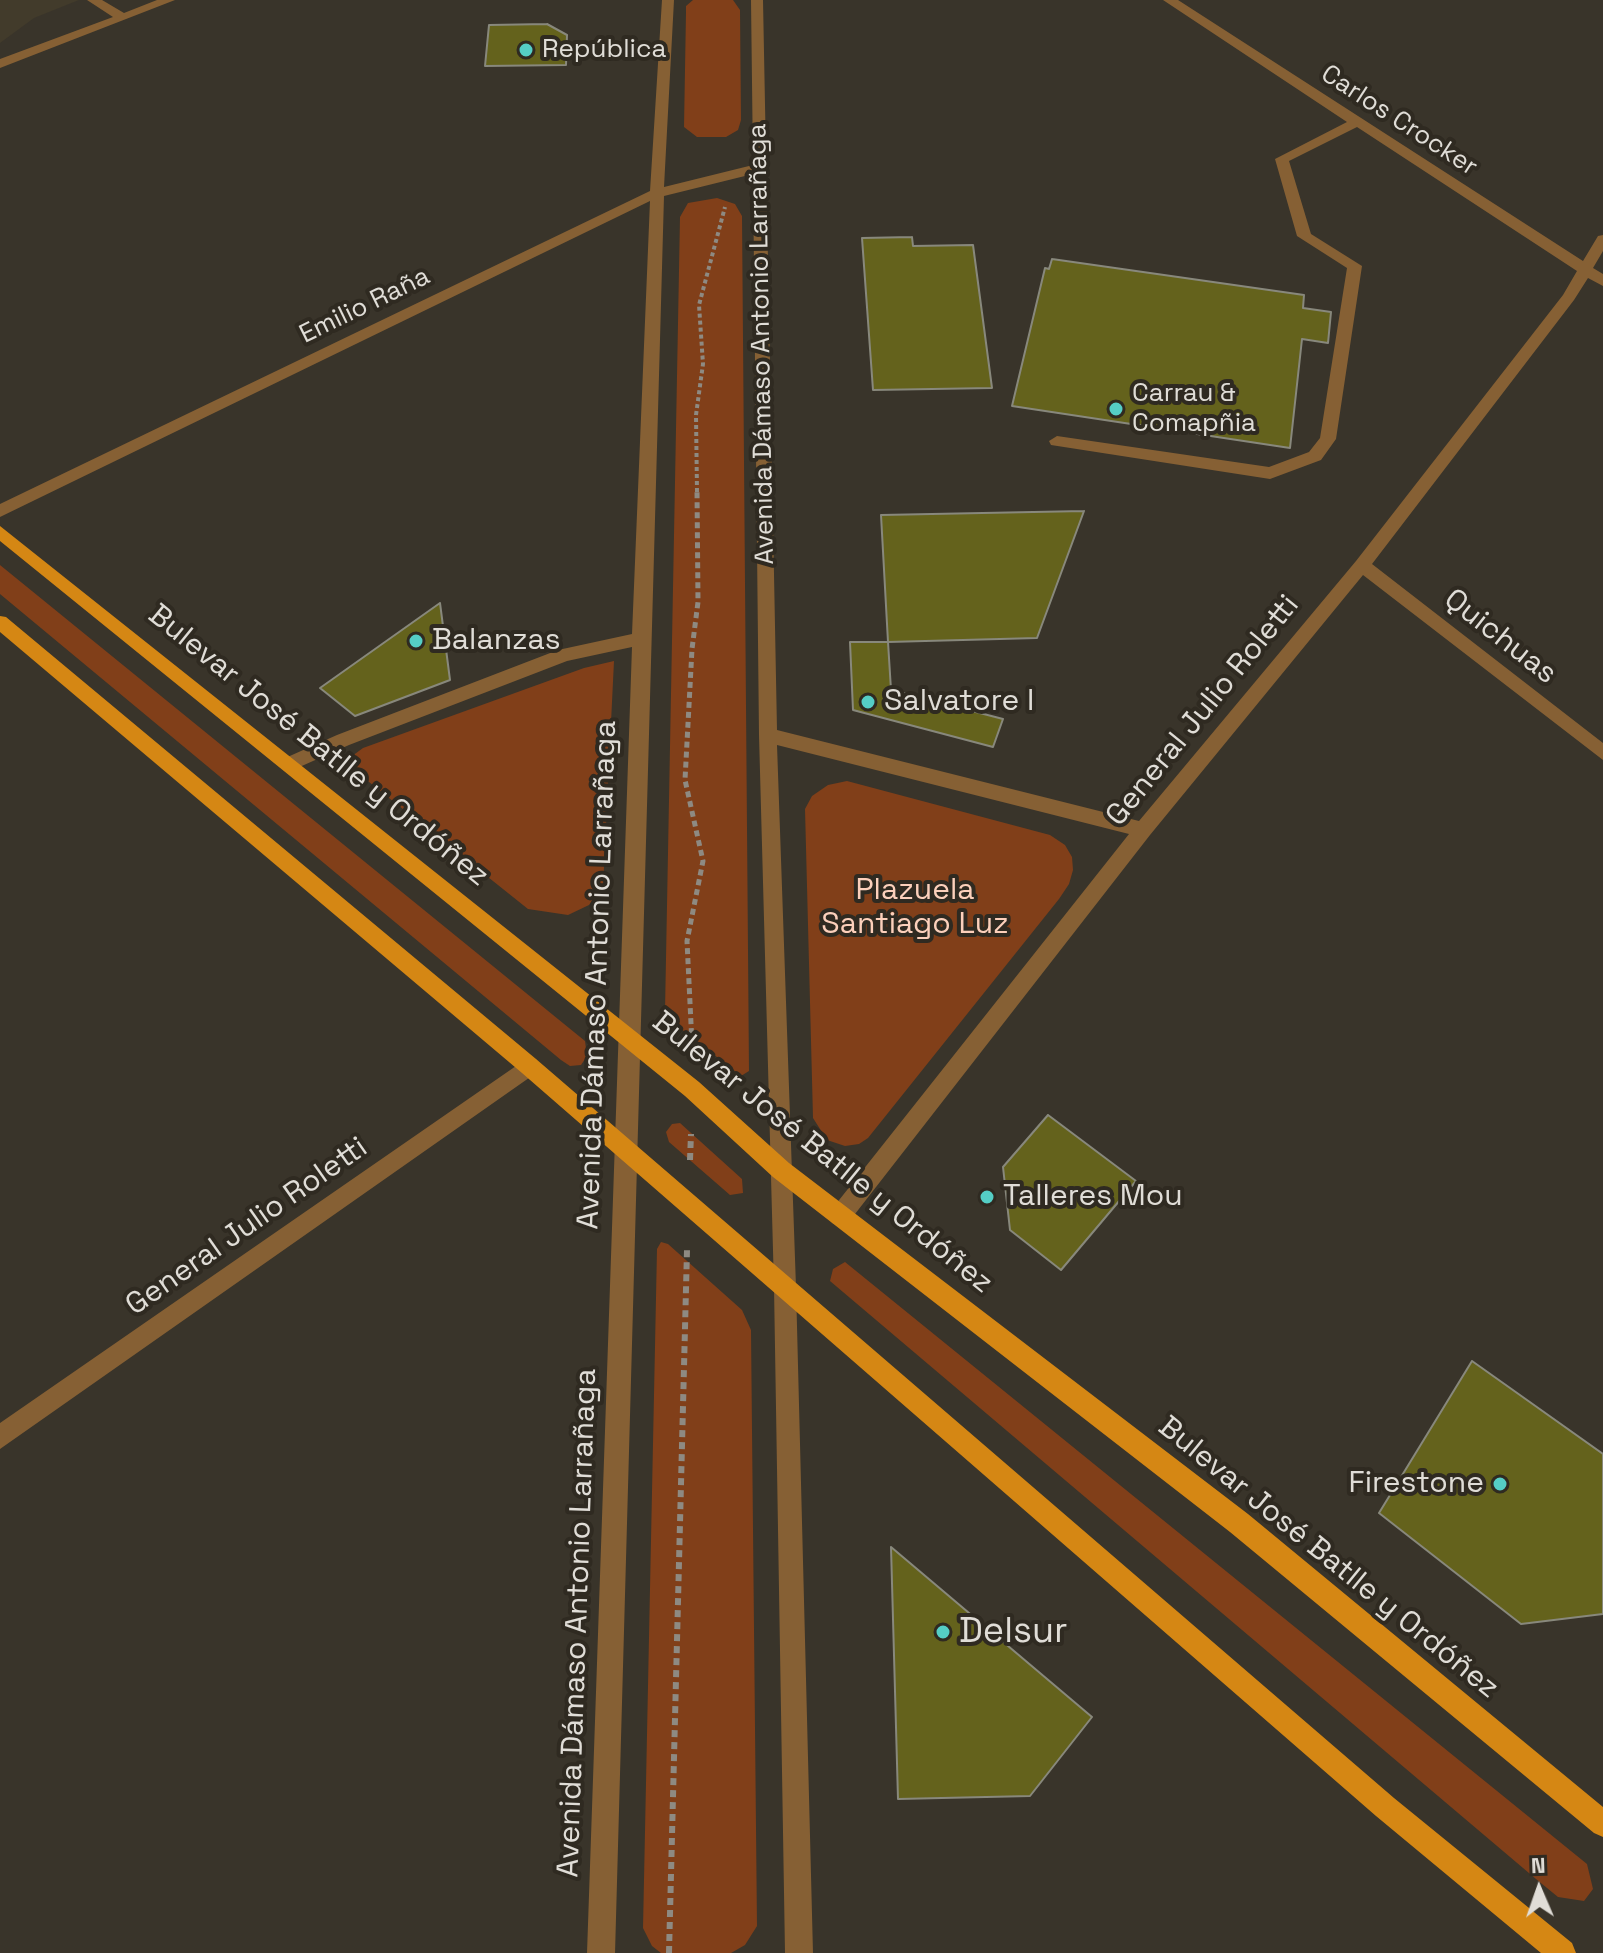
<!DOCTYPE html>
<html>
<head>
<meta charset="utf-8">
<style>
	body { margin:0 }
	#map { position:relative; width:1603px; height:1953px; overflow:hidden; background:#39342a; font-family:"Space Grotesk",sans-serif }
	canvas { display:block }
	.north { position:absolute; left:1499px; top:1849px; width:80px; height:80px; -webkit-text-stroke:6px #2f2a21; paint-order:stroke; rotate:358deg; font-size:22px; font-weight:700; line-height:32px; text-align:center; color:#e0ddd7 }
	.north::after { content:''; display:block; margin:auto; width:28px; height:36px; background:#e0ddd7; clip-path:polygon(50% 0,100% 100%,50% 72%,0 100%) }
</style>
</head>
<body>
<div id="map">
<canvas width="1603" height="1953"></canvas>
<div class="north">N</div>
</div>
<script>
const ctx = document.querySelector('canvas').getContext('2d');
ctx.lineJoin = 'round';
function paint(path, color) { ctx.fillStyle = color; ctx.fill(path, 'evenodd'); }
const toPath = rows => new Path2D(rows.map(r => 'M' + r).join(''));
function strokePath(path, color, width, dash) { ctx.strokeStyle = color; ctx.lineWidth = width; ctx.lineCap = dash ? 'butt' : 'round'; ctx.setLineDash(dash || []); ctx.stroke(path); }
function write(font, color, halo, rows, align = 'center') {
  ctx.font = font + ' "Space Grotesk",sans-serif'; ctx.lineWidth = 8; ctx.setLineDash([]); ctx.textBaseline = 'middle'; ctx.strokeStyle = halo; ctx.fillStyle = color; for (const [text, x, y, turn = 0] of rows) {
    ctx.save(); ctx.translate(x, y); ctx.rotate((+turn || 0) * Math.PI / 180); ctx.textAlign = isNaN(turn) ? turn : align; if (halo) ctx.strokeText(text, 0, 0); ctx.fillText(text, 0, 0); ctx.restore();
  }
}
paint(toPath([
	[0,0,79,0,34,18,0,43]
]), '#423b2b');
paint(toPath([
	[693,0,733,0,740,10,741,120,738,130,726,137,697,137,684,127,686,12,686,6],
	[717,198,735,204,742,216,749,1071,741,1076,670,1020,665,1011,680,217,688,203],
	[0,565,585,1041,587,1056,581,1065,570,1066,561,1060,0,594],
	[614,661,603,887,589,905,568,915,528,909,344,762,363,748,584,668],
	[847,781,1050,835,1065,845,1072,857,1073,870,1069,884,1059,899,868,1138,859,1144,845,1146,827,1140,813,1118,805,809,812,796,828,785],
	[680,1123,742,1179,743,1193,730,1195,669,1142,666,1132,672,1124],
	[661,1242,668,1244,742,1310,751,1330,757,1926,745,1945,731,1953,661,1953,652,1946,643,1928,657,1249],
	[845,1262,1587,1864,1593,1889,1584,1901,1558,1897,1536,1879,830,1281,833,1269]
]), '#813f19');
const building = toPath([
	[547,24,567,35,566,65,485,66,489,25,547,24],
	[912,237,913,246,973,245,992,388,873,390,862,238,912,237],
	[1052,259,1304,295,1303,308,1331,312,1328,343,1302,339,1290,448,1012,406,1045,268,1049,269,1052,259],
	[1084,511,1037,638,888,642,881,515,1084,511],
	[440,603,450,680,355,716,320,688,440,603],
	[850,642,888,642,891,690,1003,719,993,747,853,710,850,642],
	[1048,1115,1136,1181,1061,1270,1010,1230,1003,1167,1048,1115],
	[1472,1361,1603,1454,1603,1614,1521,1624,1379,1513,1472,1361],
	[891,1547,1092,1717,1030,1796,898,1799,891,1547]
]);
paint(building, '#64621c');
strokePath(building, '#88887c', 2);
strokePath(toPath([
	[697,492,696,415,703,364,699,305,725,207]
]), '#8e8a82', 4, [4, 3]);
strokePath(toPath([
	[692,1044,687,941,703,861,685,780,692,649,698,602,697,490]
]), '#8e8a82', 5, [6, 4]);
strokePath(toPath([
	[690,1160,691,1134],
	[669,1953,687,1250]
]), '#8e8a82', 6, [7, 5]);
paint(toPath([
	[87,0,102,0,124,13,157,0,175,0,0,68,0,59,113,17,87,0],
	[662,0,674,0,664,187,753,165,751,0,763,0,777,730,1139,821,1356,561,1563,295,1577,271,1357,127,1289,161,1311,234,1362,266,1336,439,1321,460,1270,479,1051,445,1049,441,1057,436,1269,467,1309,452,1320,438,1347,268,1297,236,1275,159,1347,122,1163,0,1178,0,1583,261,1598,236,1603,235,1603,251,1593,268,1603,274,1603,286,1588,278,1574,300,1372,564,1603,743,1603,760,1363,575,1150,835,848,1223,840,1226,832,1223,829,1216,832,1209,1129,834,777,745,796,1287,813,1953,785,1953,774,1287,759,735,753,174,664,196,615,1953,587,1953,632,647,567,661,349,745,295,769,289,771,280,764,283,759,337,735,558,650,632,634,650,201,0,517,0,504,650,191,662,0],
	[529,1057,536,1059,539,1066,536,1073,0,1449,0,1423,529,1057]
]), '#866034');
paint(toPath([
	[0,526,699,1082,789,1163,1248,1514,1603,1807,1603,1837,1594,1833,1230,1532,773,1177,685,1096,0,541,0,526],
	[0,616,6,617,536,1059,1394,1798,1572,1943,1576,1953,1541,1953,1376,1816,522,1073,0,632,0,616]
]), '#d58714');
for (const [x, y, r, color] of [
	[526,50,8,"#55cec5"],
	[1116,409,8,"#55cec5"],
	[416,641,8,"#55cec5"],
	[868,702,8,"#55cec5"],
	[987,1197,8,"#55cec5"],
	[1500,1484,8,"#55cec5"],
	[943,1632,8,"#55cec5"]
]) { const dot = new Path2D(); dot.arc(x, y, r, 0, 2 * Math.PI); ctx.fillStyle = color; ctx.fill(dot); strokePath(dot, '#2f2a21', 3); }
write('26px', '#e0ddd7', '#2f2a21', [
	["República",542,50],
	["Carrau &",1132,394],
	["Comapñia",1132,424]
], 'left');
write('26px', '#e0ddd7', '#2f2a21', [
	["Carlos Crocker",1399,121,33],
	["Emilio Raña",365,306,-26],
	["Avenida Dámaso Antonio Larrañaga",762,344,-91]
]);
write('30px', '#e0ddd7', '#2f2a21', [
	["Quichuas",1500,637,38],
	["General Julio Roletti",1203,711,-51],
	["Bulevar José Batlle y Ordóñez",318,746,39],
	["Avenida Dámaso Antonio Larrañaga",598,975,-88],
	["Bulevar José Batlle y Ordóñez",822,1153,39],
	["General Julio Roletti",247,1227,-35],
	["Bulevar José Batlle y Ordóñez",1328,1558,39],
	["Avenida Dámaso Antonio Larrañaga",578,1623,-88]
]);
write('30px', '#e0ddd7', '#2f2a21', [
	["Balanzas",432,641],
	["Salvatore I",884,702],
	["Talleres Mou",1003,1197],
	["Firestone",1484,1484,"right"]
], 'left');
write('30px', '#fcd0bb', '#2f2a21', [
	["Plazuela",915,891],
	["Santiago Luz",915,925]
]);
write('36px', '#e0ddd7', '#2f2a21', [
	["Delsur",959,1632]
], 'left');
</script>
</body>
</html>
